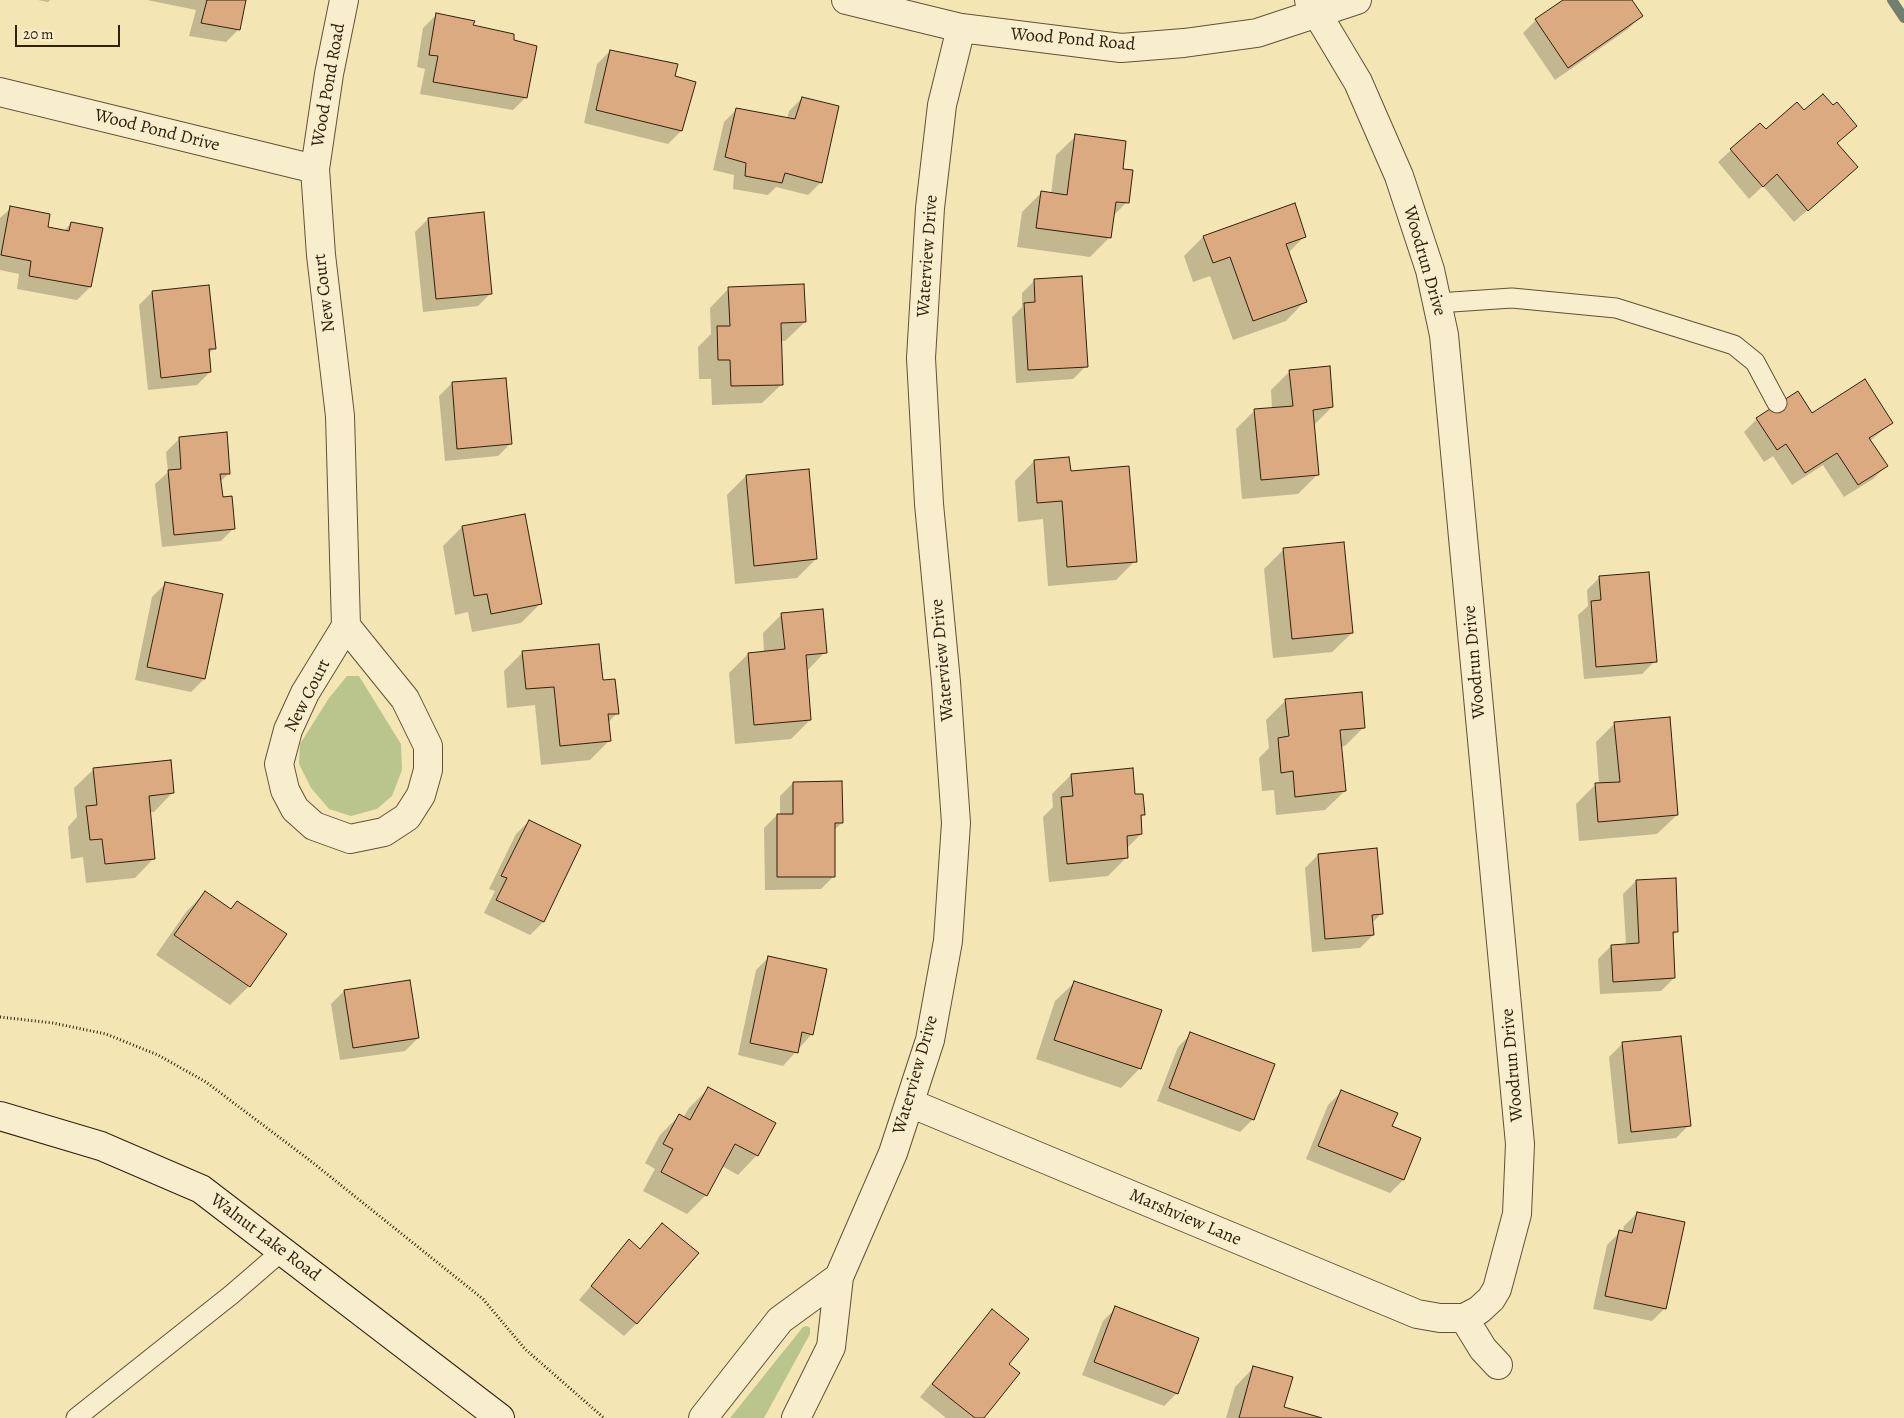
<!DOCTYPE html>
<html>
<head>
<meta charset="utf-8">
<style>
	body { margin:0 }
	#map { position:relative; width:1904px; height:1418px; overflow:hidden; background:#f4e5b4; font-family:Alegreya,serif }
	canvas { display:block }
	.scale { position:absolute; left:15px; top:25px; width:105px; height:22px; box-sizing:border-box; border:2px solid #31200b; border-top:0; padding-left:6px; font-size:15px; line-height:18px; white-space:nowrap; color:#31200b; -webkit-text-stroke:4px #f8eece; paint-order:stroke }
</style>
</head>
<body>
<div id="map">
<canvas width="1904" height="1418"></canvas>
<div class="scale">20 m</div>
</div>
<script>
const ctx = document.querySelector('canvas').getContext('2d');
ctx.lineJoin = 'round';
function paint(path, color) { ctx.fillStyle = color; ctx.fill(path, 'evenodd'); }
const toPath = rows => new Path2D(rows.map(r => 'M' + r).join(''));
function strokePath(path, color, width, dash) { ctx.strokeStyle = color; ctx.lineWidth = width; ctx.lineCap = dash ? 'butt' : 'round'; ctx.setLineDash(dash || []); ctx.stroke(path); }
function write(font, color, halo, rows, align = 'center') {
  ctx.font = font + ' Alegreya,serif'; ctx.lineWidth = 4.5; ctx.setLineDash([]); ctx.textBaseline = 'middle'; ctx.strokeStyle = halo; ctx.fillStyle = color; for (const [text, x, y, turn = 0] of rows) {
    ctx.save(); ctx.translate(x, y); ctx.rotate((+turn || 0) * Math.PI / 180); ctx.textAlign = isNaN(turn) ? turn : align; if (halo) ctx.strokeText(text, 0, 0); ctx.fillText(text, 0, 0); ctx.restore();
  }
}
paint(toPath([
	[347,676,359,676,401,744,402,770,392,796,377,809,351,816,329,809,311,788,299,764,300,744,329,698],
	[807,1326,810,1328,810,1334,764,1418,730,1418,803,1327]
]), '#bac58e');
paint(toPath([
	[38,0,50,0,48,2],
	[147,0,245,0,239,29,226,42,189,36,196,10],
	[1565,0,1630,0,1641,16,1628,29,1555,80,1523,33,1536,20],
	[436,15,471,26,526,97,513,110,420,94,425,69,417,67,423,28],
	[610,51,674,76,681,131,668,144,584,123,597,64],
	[802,98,821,182,808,195,776,187,768,195,733,189,734,175,713,170,724,122,737,109,787,119,789,111],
	[1804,111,1856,126,1836,144,1856,167,1794,222,1763,186,1749,199,1718,162,1760,124,1766,131],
	[1076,136,1121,170,1127,202,1112,217,1109,238,1090,257,1017,247,1022,212,1042,192,1051,194,1056,155],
	[1294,205,1305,236,1288,253,1305,301,1286,321,1233,340,1210,276,1193,282,1184,256,1203,237],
	[11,208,46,228,64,231,71,223,90,287,77,300,17,289,19,274,0,270,0,218],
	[428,219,491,293,478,306,423,312,415,232],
	[1035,280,1086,366,1073,379,1016,383,1012,317,1022,307,1022,293],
	[729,288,805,322,785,341,780,341,782,384,762,403,712,405,711,379,699,379,698,347,711,334,710,308],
	[152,292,214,348,208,355,210,372,197,385,148,390,139,305],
	[1290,371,1332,407,1313,426,1317,475,1298,494,1242,499,1236,429,1255,410,1272,409,1271,390],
	[452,383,511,443,498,456,445,461,439,396],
	[1811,414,1891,423,1870,441,1886,466,1873,479,1844,497,1823,465,1792,485,1773,456,1764,462,1744,432,1757,419],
	[225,434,229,473,220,482,222,498,234,528,221,541,162,547,155,484,168,472,166,452,179,439],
	[1034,461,1070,472,1135,561,1116,580,1048,586,1043,519,1018,522,1015,481],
	[746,476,816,559,797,578,735,584,727,495],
	[462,527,540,604,521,623,472,632,468,612,455,615,443,546],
	[1283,550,1352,633,1332,652,1273,658,1264,569],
	[1600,577,1655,661,1642,674,1584,679,1578,615,1588,606,1587,590],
	[165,584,204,679,191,692,135,680,152,597],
	[782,614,825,652,806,672,810,720,791,739,735,744,729,673,748,654,764,652,763,633],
	[523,652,602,681,617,713,608,723,609,741,590,760,541,765,535,705,507,708,504,671],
	[1286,700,1364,727,1345,746,1340,747,1345,791,1325,810,1276,815,1274,790,1262,791,1259,758,1269,748,1266,720],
	[1615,723,1677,815,1657,834,1579,841,1576,804,1595,785,1599,784,1596,742],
	[94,769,173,792,154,812,149,812,154,858,135,878,86,883,83,857,71,859,68,827,77,817,74,788],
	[1071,775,1134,796,1144,814,1140,819,1141,834,1126,849,1127,857,1108,876,1049,882,1043,817,1053,807,1052,794],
	[793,783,842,823,834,830,834,876,821,889,765,890,764,828,777,815,780,815,780,796],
	[529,821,579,846,543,922,530,935,484,913,495,891,489,889,516,834],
	[1318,855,1381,914,1372,923,1373,935,1360,948,1312,952,1305,868],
	[1636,881,1677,931,1672,937,1674,978,1661,991,1600,994,1598,959,1611,946,1626,945,1623,894],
	[205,893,230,910,237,902,249,986,230,1005,156,955,186,912],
	[769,957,812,1034,783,1066,738,1055,756,970],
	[1075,982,1140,1068,1121,1088,1036,1059,1055,1001],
	[344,991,418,1038,405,1051,340,1060,331,1004],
	[1191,1034,1274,1065,1253,1119,1240,1132,1157,1101,1178,1047],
	[1622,1044,1689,1125,1676,1138,1618,1144,1609,1057],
	[708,1089,757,1155,738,1175,722,1166,706,1195,687,1214,643,1191,655,1169,645,1163,660,1135,679,1116,683,1118,689,1108],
	[1341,1092,1403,1180,1390,1193,1306,1159,1328,1105],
	[1637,1213,1665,1308,1652,1321,1593,1309,1607,1245,1620,1232,1623,1232,1624,1226],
	[662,1225,637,1323,624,1336,579,1300,629,1241,639,1250],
	[1116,1308,1177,1393,1164,1406,1082,1375,1103,1321],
	[992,1311,1007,1364,982,1418,946,1418,920,1397],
	[1254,1367,1282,1408,1318,1418,1226,1418,1235,1387]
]), '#0003');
strokePath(toPath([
	[1892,0,1904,18]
]), '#717f6d', 10);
const building = toPath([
	[207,0,246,0,240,30,201,23,207,0],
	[1563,0,1632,0,1643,16,1568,68,1535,19,1563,0],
	[436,13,475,21,473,25,514,34,514,40,537,46,527,98,433,82,438,56,429,55,436,13],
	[610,50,678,64,675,76,696,82,682,131,596,110,610,50],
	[1823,94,1833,105,1837,102,1857,126,1837,143,1858,167,1808,211,1777,174,1763,187,1730,149,1760,123,1766,129,1797,102,1804,110,1823,94],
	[802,97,839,106,822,183,785,173,782,183,745,176,746,163,725,157,736,108,795,119,802,97],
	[1075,134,1126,141,1123,169,1133,170,1129,203,1116,202,1111,238,1036,228,1041,191,1067,195,1075,134],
	[1295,203,1306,237,1286,244,1307,302,1253,321,1230,257,1213,263,1203,236,1295,203],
	[10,206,50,214,48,227,69,231,71,222,103,228,91,287,29,276,31,261,1,255,10,206],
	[484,212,492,294,436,299,428,218,484,212],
	[1082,276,1088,367,1028,370,1024,303,1035,302,1034,279,1082,276],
	[804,284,806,322,781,323,783,385,731,386,730,360,718,360,717,326,730,326,728,287,804,284],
	[209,285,216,349,209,349,211,372,161,378,152,291,209,285],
	[1330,366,1333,407,1313,410,1319,475,1261,480,1254,409,1293,406,1289,370,1330,366],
	[506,378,512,444,457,449,452,382,506,378],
	[1865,379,1893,423,1869,438,1888,466,1858,485,1837,453,1805,473,1786,444,1777,450,1756,418,1798,391,1812,413,1865,379],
	[227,432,230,474,220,474,223,497,232,496,235,529,174,535,168,470,181,469,179,437,227,432],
	[1069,457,1071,471,1129,466,1137,562,1067,567,1062,501,1037,503,1034,460,1069,457],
	[809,469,817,559,754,566,746,475,809,469],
	[525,514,542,604,491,614,487,594,474,596,462,526,525,514],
	[1344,542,1353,633,1292,639,1283,548,1344,542],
	[1649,572,1657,662,1596,667,1591,601,1601,600,1599,576,1649,572],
	[165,582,223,594,205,679,147,667,165,582],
	[823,609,827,653,806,655,811,720,754,725,748,653,785,649,781,613,823,609],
	[599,644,603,680,615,679,619,714,608,714,611,741,560,746,554,687,526,689,522,651,599,644],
	[1362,692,1365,728,1340,730,1346,791,1295,797,1293,771,1281,773,1278,738,1289,736,1285,699,1362,692],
	[1670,717,1678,815,1598,822,1595,783,1620,782,1614,722,1670,717],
	[171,760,174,793,149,796,155,859,105,864,102,839,90,840,86,806,97,805,93,768,171,760],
	[1133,768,1135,794,1143,794,1145,815,1141,815,1142,834,1127,836,1128,858,1067,864,1061,797,1073,796,1071,774,1133,768],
	[842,781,843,823,835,823,835,877,777,877,777,814,793,814,793,782,842,781],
	[529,820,581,845,544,922,496,900,507,878,501,876,529,820],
	[1377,848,1383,914,1372,915,1374,935,1325,939,1318,854,1377,848],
	[1676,878,1678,932,1673,932,1675,978,1613,982,1611,945,1639,943,1636,880,1676,878],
	[205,891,231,909,237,901,287,934,250,987,174,935,205,891],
	[768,956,827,969,813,1035,802,1032,798,1053,750,1043,768,956],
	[410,980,419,1038,353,1048,344,990,410,980],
	[1074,981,1162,1010,1141,1069,1054,1040,1074,981],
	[1190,1032,1275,1064,1254,1120,1169,1088,1190,1032],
	[1681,1036,1691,1126,1631,1132,1622,1042,1681,1036],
	[708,1087,776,1123,758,1156,735,1144,707,1196,661,1172,673,1149,663,1144,679,1114,690,1120,708,1087],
	[1341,1090,1398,1113,1392,1126,1421,1138,1404,1180,1318,1146,1341,1090],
	[1637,1212,1685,1222,1666,1309,1605,1296,1619,1230,1632,1233,1637,1212],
	[662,1223,699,1253,637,1324,591,1286,629,1239,640,1249,662,1223],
	[1115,1306,1199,1338,1178,1394,1094,1362,1115,1306],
	[992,1309,1029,1339,1009,1364,1020,1373,984,1418,975,1418,932,1384,992,1309],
	[1253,1366,1293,1377,1284,1407,1322,1418,1239,1418,1253,1366]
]);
paint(building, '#dcaa80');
strokePath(building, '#31200b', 1);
const lane = toPath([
	[1437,303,1512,298,1616,308,1734,345,1755,362,1777,403],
	[76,1418,231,1295,282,1251]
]);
const street = toPath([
	[344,0,329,74,315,169,321,255,340,416,346,626,305,693,288,730,279,764,285,790,295,809,314,826,350,839,384,832,407,817,421,795,428,770,428,746,405,699,346,626],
	[846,0,961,28,1121,48,1184,43,1257,33,1357,0],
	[1309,0,1358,82,1399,176,1430,270,1444,335,1520,1144,1517,1214,1497,1289,1491,1299,1479,1310,1464,1318],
	[0,92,315,169],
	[910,1103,1417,1314,1440,1318,1464,1318],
	[1464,1318,1483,1349,1498,1365],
	[703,1418,780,1320,839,1277],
	[796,1418,831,1347,839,1277,893,1153,930,1040,948,941,956,823,946,682,929,504,921,358,930,208,942,105,961,28]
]);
const secondary = toPath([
	[0,1116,101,1146,201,1189,500,1418]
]);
strokePath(lane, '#625135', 21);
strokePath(street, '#625135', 30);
strokePath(secondary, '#31200b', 30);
strokePath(toPath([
	[0,1017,53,1023,106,1034,158,1055,206,1082,312,1162,483,1299,525,1349,604,1418]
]), '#31200b', 3, [1, 2.5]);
strokePath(lane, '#f8eece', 19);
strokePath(street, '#f8eece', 28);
strokePath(secondary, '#f8eece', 28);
write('18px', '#31200b', '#f8eece', [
	["Wood Pond Road",1073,40,5],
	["Wood Pond Road",329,85,-80],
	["Wood Pond Drive",157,131,14],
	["Waterview Drive",928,256,-86],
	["Woodrun Drive",1424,261,74],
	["New Court",325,293,-97],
	["Waterview Drive",943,660,-95],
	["Woodrun Drive",1475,662,-95],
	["New Court",308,696,-63],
	["Woodrun Drive",1513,1065,-95],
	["Waterview Drive",916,1075,-74],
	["Marshview Lane",1185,1218,23],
	["Walnut Lake Road",265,1238,37]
]);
</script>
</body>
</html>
